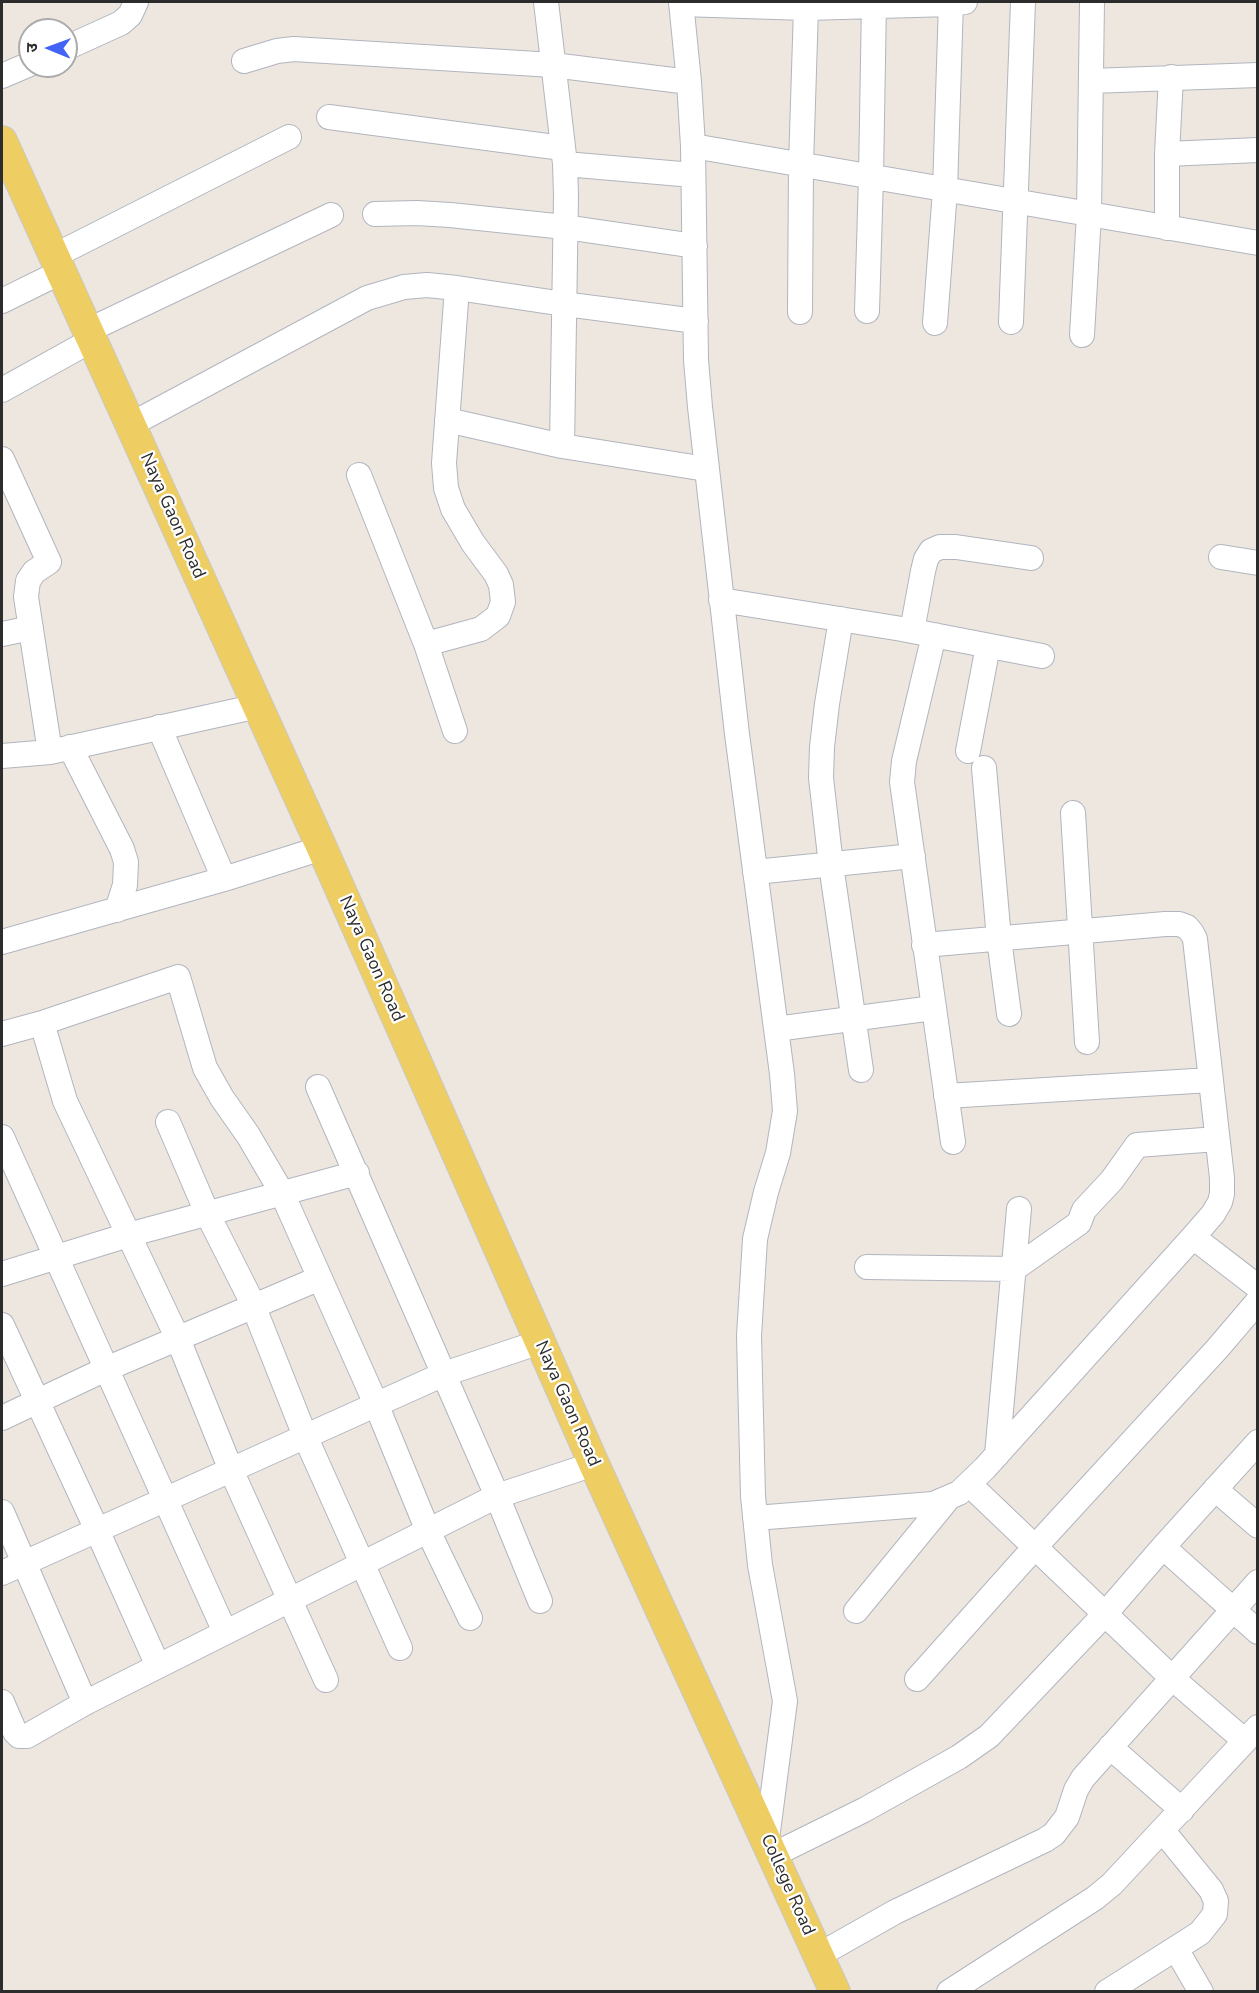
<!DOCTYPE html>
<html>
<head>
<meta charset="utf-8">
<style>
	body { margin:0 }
	#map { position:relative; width:1259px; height:1993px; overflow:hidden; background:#ede7df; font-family:"Nunito Sans","Noto Sans Devanagari",sans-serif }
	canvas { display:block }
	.frame { position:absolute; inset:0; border:3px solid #2c2c2c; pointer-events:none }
	.north { position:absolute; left:18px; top:18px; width:60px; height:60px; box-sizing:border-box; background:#fff; border:2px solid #ababab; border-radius:50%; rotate:271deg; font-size:16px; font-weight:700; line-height:24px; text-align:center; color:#2c2c2c }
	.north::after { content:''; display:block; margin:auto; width:21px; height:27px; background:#4363f6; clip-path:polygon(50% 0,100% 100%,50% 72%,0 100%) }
</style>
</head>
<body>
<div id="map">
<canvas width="1259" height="1993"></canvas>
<div class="frame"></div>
<div class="north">उ</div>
</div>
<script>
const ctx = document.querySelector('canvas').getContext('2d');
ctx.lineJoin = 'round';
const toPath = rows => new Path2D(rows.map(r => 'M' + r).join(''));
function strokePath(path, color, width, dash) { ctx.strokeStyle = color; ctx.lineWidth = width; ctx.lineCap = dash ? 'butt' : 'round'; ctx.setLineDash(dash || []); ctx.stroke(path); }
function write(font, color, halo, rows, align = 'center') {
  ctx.font = font + ' "Nunito Sans",sans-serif'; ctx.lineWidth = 4.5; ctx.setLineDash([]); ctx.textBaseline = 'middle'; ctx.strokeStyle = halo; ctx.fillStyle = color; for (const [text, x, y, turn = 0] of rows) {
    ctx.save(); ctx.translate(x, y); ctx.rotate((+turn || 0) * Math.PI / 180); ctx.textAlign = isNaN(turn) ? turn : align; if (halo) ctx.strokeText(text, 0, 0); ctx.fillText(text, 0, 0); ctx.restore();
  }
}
const minor = toPath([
	[546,2,565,164,566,195,562,446],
	[681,2,689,82,693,146,696,360,700,407,737,734,782,1074,785,1111,778,1153,766,1192,755,1239,749,1336,753,1496,760,1565,785,1701,767,1839],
	[681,4,806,8,951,4,965,2],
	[66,48,121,23,130,15,136,2],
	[244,61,277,51,294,49,553,65,689,82],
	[2,76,30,64],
	[1091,81,1258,75],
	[329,117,562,148],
	[693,146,1258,243],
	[1167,154,1258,150],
	[565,164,693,175],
	[375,214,417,213,450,215,565,227,695,246],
	[1167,228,1167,154,1171,77],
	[54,256,289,137],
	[2,301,61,272],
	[867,311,871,177,874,2],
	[800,312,801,165,806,8],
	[1011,322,1023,2],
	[935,323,945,190,951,2],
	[87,331,331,215],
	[1082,335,1089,214,1092,2],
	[2,390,92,340],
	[447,420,562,446,706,469],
	[130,425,367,298,404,287,427,285,457,288,564,304,696,321],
	[2,459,49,562,34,572,28,581,26,597,50,752],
	[359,475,426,644,455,731],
	[1221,557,1258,563],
	[721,600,902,629,1042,656],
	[841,619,827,704,822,747,821,778,831,865,861,1070],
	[912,631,923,571,926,559,931,551,940,547,956,547,1031,558],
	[2,634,31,628],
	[934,635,904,761,902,782,953,1142],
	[426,644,481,629,498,616,503,602,501,585,496,574,473,543,453,509,446,488,444,463,457,288],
	[159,727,224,879],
	[70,747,122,849,126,862,125,885,117,910],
	[968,751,988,646],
	[2,756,50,752,258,706],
	[984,768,999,939,1009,1014],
	[1073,813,1087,1042],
	[755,872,913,856],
	[2,942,224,879,322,848],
	[42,1023,65,1101,178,1339,231,1470,326,1680],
	[776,1029,933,1008],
	[2,1034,42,1023,178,977,205,1068,222,1098,248,1135,282,1193,376,1404,428,1531,470,1618],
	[318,1087,497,1496,540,1601],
	[946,1096,1211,1080],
	[168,1122,207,1213,251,1300,305,1436,400,1648],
	[2,1137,225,1632],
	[1193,1237,1258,1287],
	[867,1267,1014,1269,1079,1223,1084,1210,1112,1180,1137,1145,1217,1139],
	[2,1274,128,1235,357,1173],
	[2,1325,97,1530,158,1666],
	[2,1418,106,1369,320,1278],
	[997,1455,1019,1209],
	[970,1485,1172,1678,1245,1741],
	[1215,1489,1258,1526],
	[2,1512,85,1703],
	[755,1518,933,1504,959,1493,985,1468,1193,1237,1213,1214,1220,1202,1222,1194,1222,1178,1195,939,1192,933,1187,927,1179,924,1165,924,924,945],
	[1163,1547,1258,1632],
	[2,1573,444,1374,540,1342],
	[856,1611,947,1500],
	[917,1679,1035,1547,1217,1349,1258,1301],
	[2,1702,15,1732,19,1736,27,1736,85,1703,497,1496,594,1464],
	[1110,1747,1182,1810],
	[773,1855,864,1810,959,1757,989,1736,1105,1614,1163,1547,1258,1442],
	[1176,1949,1201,1992],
	[819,1955,895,1912,1045,1840,1054,1834,1067,1817,1076,1790,1083,1778,1258,1582],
	[949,1992,1095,1898,1112,1884,1258,1727],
	[1107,1992,1200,1933,1215,1914,1216,1901,1211,1890,1163,1831]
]);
const major = toPath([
	[2,141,322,848,594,1464,835,1992]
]);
strokePath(minor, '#b2b5bf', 26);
strokePath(major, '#c8c8c8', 32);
strokePath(minor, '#fff', 24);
strokePath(major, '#eece63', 30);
write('18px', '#2c2c2c', '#fff', [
	["Naya Gaon Road",172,516,66],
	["Naya Gaon Road",371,959,66],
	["Naya Gaon Road",567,1404,66],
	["College Road",787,1885,66]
]);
</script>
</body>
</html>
